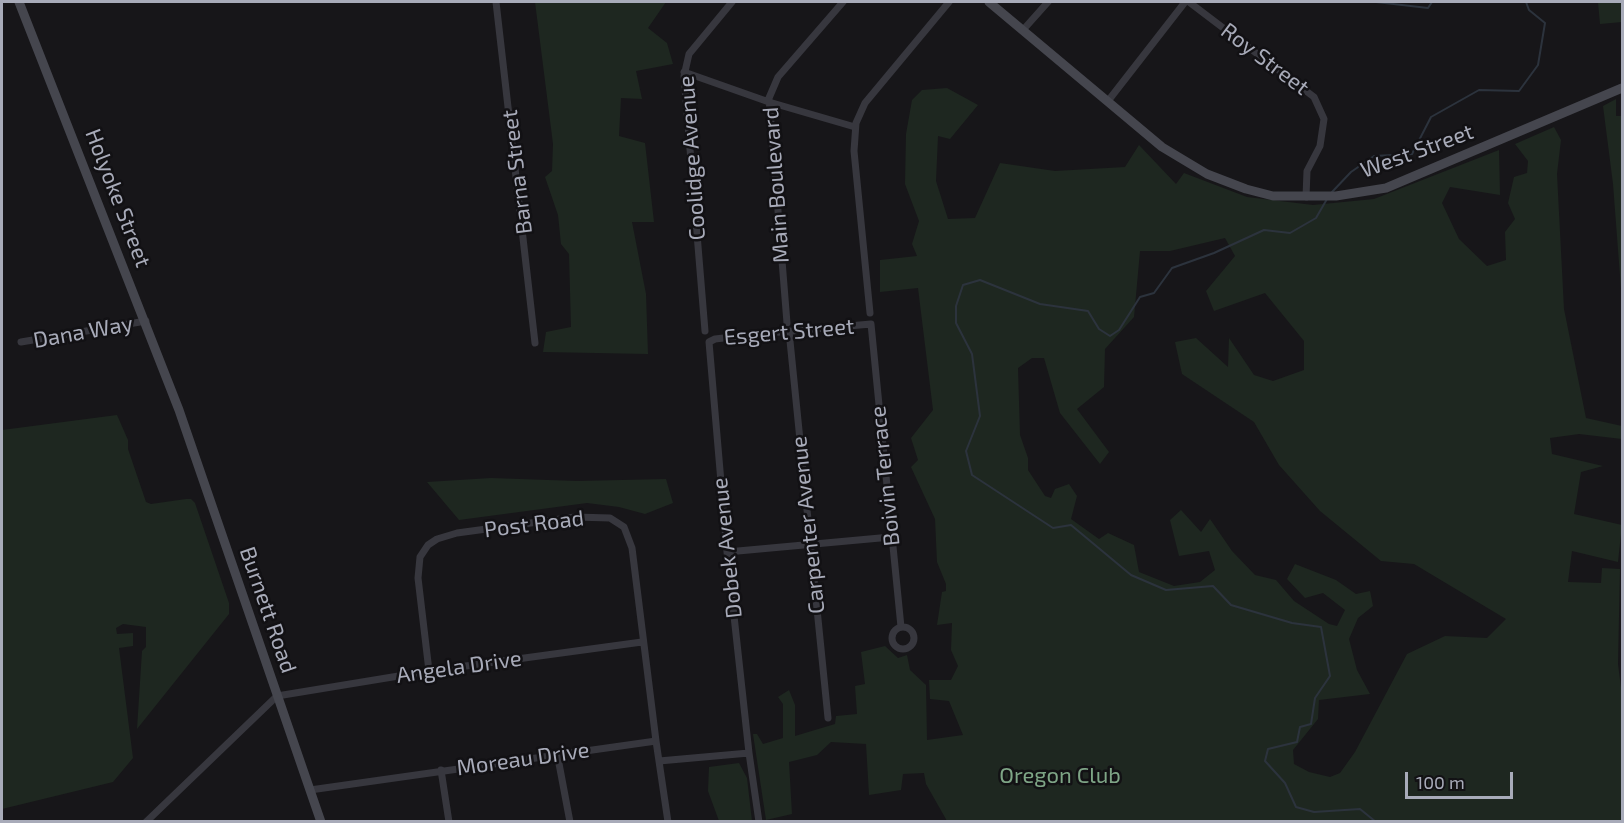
<!DOCTYPE html>
<html>
<head>
<meta charset="utf-8">
<style>
	body { margin:0 }
	#map { position:relative; width:1624px; height:823px; overflow:hidden; background:#171619; font-family:"Exo 2",sans-serif }
	canvas { display:block }
	.frame { position:absolute; inset:0; border:3px solid #a8abb9; pointer-events:none }
	.scale { position:absolute; left:1405px; top:772px; width:108px; height:27px; box-sizing:border-box; border:3px solid #a8abb9; border-top:0; padding-left:8px; font-size:18px; line-height:21px; white-space:nowrap; color:#a8abb9; -webkit-text-stroke:4px #121114; paint-order:stroke }
</style>
</head>
<body>
<div id="map">
<canvas width="1624" height="823"></canvas>
<div class="frame"></div>
<div class="scale">100 m</div>
</div>
<script>
const ctx = document.querySelector('canvas').getContext('2d');
ctx.lineJoin = 'round';
function paint(path, color) { ctx.fillStyle = color; ctx.fill(path, 'evenodd'); }
const toPath = rows => new Path2D(rows.map(r => 'M' + r).join(''));
function strokePath(path, color, width, dash) { ctx.strokeStyle = color; ctx.lineWidth = width; ctx.lineCap = dash ? 'butt' : 'round'; ctx.setLineDash(dash || []); ctx.stroke(path); }
function write(font, color, halo, rows, align = 'center') {
  ctx.font = font + ' "Exo 2",sans-serif'; ctx.lineWidth = 5; ctx.setLineDash([]); ctx.textBaseline = 'middle'; ctx.strokeStyle = halo; ctx.fillStyle = color; for (const [text, x, y, turn = 0] of rows) {
    ctx.save(); ctx.translate(x, y); ctx.rotate((+turn || 0) * Math.PI / 180); ctx.textAlign = isNaN(turn) ? turn : align; if (halo) ctx.strokeText(text, 0, 0); ctx.fillText(text, 0, 0); ctx.restore();
  }
}
paint(toPath([
	[535,2,666,2,648,28,667,43,673,64,636,71,642,99,621,98,619,136,645,143,654,222,632,222,646,294,648,354,543,352,546,332,571,327,569,254,561,244,558,215,545,177,552,171,553,144],
	[1598,2,1622,2,1622,22,1600,24],
	[947,88,978,105,950,139,938,136,936,181,948,219,975,218,1000,163,1055,171,1125,167,1139,145,1176,184,1184,173,1247,197,1313,205,1374,199,1499,150,1500,195,1450,187,1442,203,1459,239,1487,266,1506,260,1505,232,1515,219,1508,203,1514,177,1527,173,1528,161,1515,144,1554,127,1561,140,1557,174,1564,309,1586,418,1622,426,1622,439,1579,434,1550,438,1552,454,1603,466,1581,472,1574,514,1622,525,1618,562,1572,551,1568,582,1601,583,1602,568,1620,569,1618,664,1622,695,1622,821,947,821,926,784,924,773,903,774,901,790,869,795,866,744,831,742,817,755,789,762,792,814,766,820,753,734,757,734,763,744,783,738,783,704,778,697,789,690,795,705,795,736,835,724,836,716,857,714,855,686,865,684,861,652,885,646,898,658,907,655,910,670,926,685,927,740,963,735,949,701,930,699,929,680,951,680,958,666,951,650,952,623,937,625,942,592,946,591,946,584,937,562,935,519,911,467,918,460,911,438,933,410,918,288,880,292,880,260,917,256,912,244,919,221,905,184,906,134,912,100,922,90],
	[1225,238,1235,256,1206,291,1214,311,1265,293,1304,341,1304,370,1273,381,1254,375,1229,338,1228,367,1196,338,1175,342,1182,374,1254,422,1279,465,1320,511,1381,561,1414,564,1506,619,1487,638,1445,636,1407,654,1355,752,1340,773,1330,777,1309,772,1294,764,1293,750,1318,719,1319,700,1370,694,1357,670,1349,639,1358,618,1373,606,1370,591,1356,594,1336,580,1295,564,1287,579,1305,598,1323,593,1345,610,1337,626,1329,624,1294,601,1276,580,1255,575,1232,551,1210,519,1201,532,1181,510,1170,520,1179,556,1209,551,1215,570,1200,582,1174,586,1139,572,1134,545,1108,533,1099,539,1071,519,1077,496,1069,484,1055,489,1051,498,1045,496,1028,470,1028,458,1020,435,1018,368,1032,358,1044,358,1060,413,1100,464,1109,452,1077,409,1104,387,1105,349,1134,317,1140,251,1170,251],
	[1616,99,1616,116,1622,116,1622,302,1613,184,1603,106],
	[117,415,128,440,128,449,146,502,151,504,186,499,191,499,195,503,229,603,229,614,137,729,142,651,146,647,146,627,123,624,116,628,117,634,133,633,133,646,119,648,133,758,113,782,2,809,2,430],
	[491,478,577,481,666,479,673,503,645,514,619,507,587,503,459,520,427,482],
	[739,763,747,778,752,821,719,821,708,791,709,767]
]), '#1e2720');
strokePath(toPath([
	[1376,2,1428,8,1432,2],
	[1332,192,1351,172,1374,156,1412,154,1431,117,1479,90,1519,91,1538,65,1545,23,1529,10,1526,2],
	[1327,199,1316,218,1290,233,1264,230,1214,253,1172,268,1154,293,1140,297,1119,330,1110,336,1099,329,1088,311,1040,304,980,280,963,285,956,306,956,323,972,354,980,416,966,451,972,475,1053,528,1071,525,1131,575,1166,590,1213,586,1231,605,1292,623,1321,627,1330,676,1315,698,1311,724,1300,727,1297,742,1268,749,1265,761,1285,783,1296,807,1314,812,1360,809,1376,822]
]), '#2c333d', 2);
strokePath(toPath([
	[496,2,535,343],
	[1189,2,1314,97,1324,119,1320,146,1307,171,1306,197],
	[1023,30,1048,2],
	[684,72,769,102,855,127],
	[1108,101,1185,2],
	[870,313,854,151,856,123,865,103,949,2],
	[787,323,769,98,778,77,843,2],
	[705,331,684,76,689,54,732,2],
	[789,331,828,718],
	[21,342,146,321],
	[727,552,891,537],
	'892 638a11 11 0 1 1 22 0a11 11 0 1 1-22 0Z',
	[429,671,418,578,420,557,428,545,437,539,457,533,575,517,610,518,624,527,632,548,656,741],
	[557,753,570,822],
	[749,753,727,552,709,342,715,339,758,334,871,324,901,627],
	[659,761,749,753,759,822],
	[441,770,449,822],
	[310,790,656,741,668,822],
	[146,822,277,696,429,671,642,642]
]), '#37373e', 7);
strokePath(toPath([
	[19,2,179,410,321,822],
	[989,2,1162,147,1207,174,1246,189,1273,196,1336,196,1386,188,1622,88]
]), '#45464e', 9);
write('22px', '#a8abb9', '#121114', [
	["Roy Street",1265,59,37],
	["West Street",1417,151,-20],
	["Coolidge Avenue",692,158,-94],
	["Barna Street",517,172,-97],
	["Main Boulevard",776,185,-94],
	["Holyoke Street",118,198,69],
	["Dana Way",83,332,-10],
	["Esgert Street",789,332,-5],
	["Boivin Terrace",885,476,-96],
	["Post Road",534,524,-7],
	["Carpenter Avenue",808,525,-96],
	["Dobek Avenue",727,548,-96],
	["Burnett Road",268,610,71],
	["Angela Drive",459,667,-8],
	["Moreau Drive",523,759,-8]
]);
write('22px', '#7ea586', '#121114', [
	["Oregon Club",1060,776]
]);
</script>
</body>
</html>
